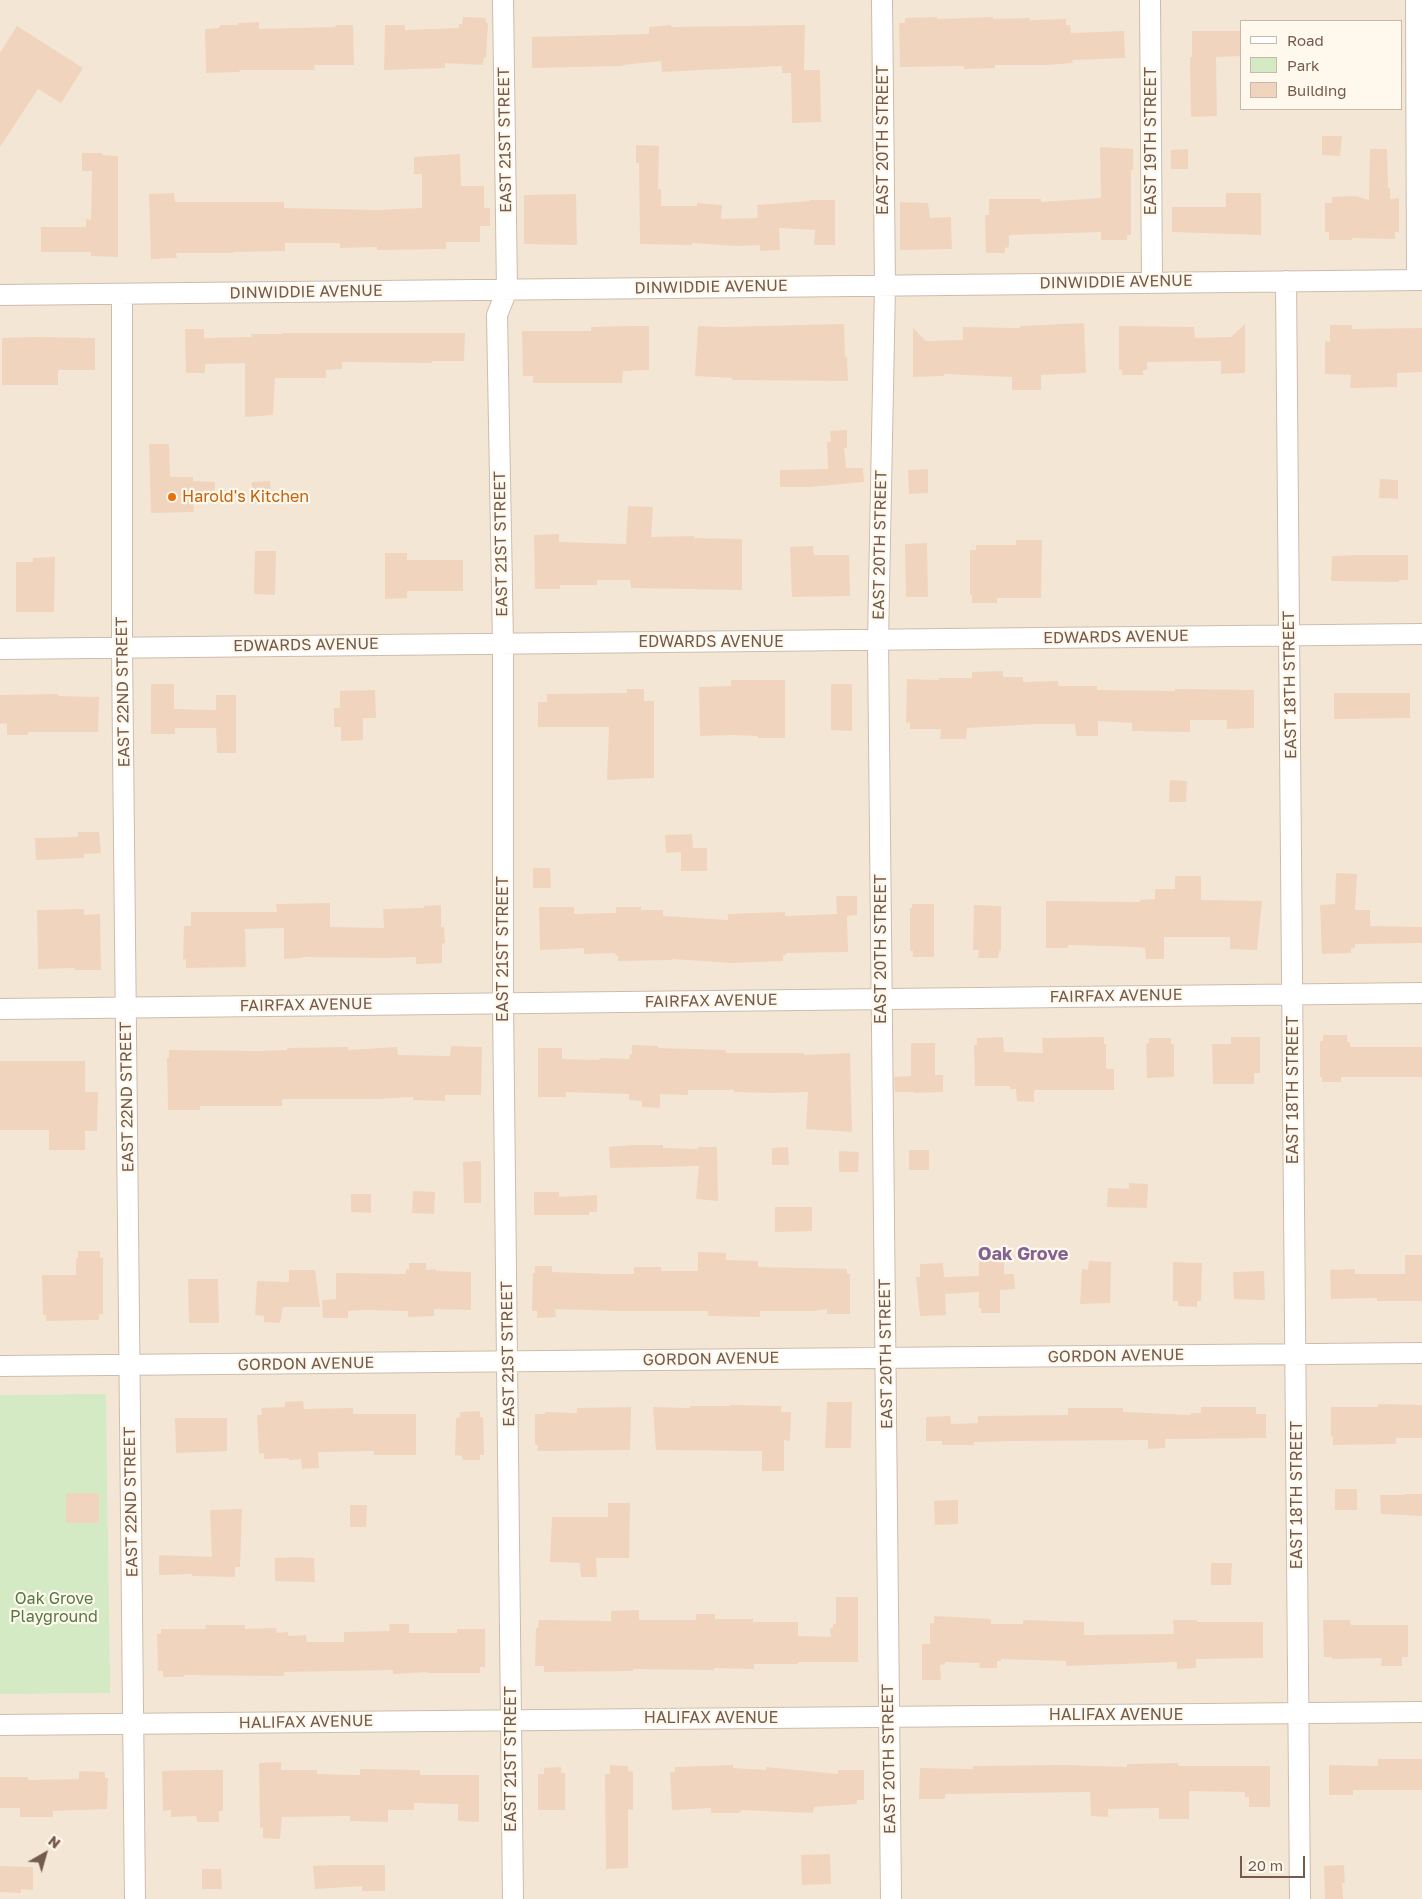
<!DOCTYPE html>
<html>
<head>
<meta charset="utf-8">
<style>
	body { margin:0 }
	#map { position:relative; width:1422px; height:1899px; overflow:hidden; background:#fcf4e7; font-family:"Golos Text",sans-serif }
	canvas { display:block }
	.legend { position:absolute; left:1240px; top:20px; width:162px; height:90px; box-sizing:border-box; background:#fff8ed; border:1px solid #c8b9ac; margin:0; padding:6px 9px; list-style:none; font-size:15px; color:#755b4b }
	.legend li { display:flex; align-items:center; gap:10px; height:25px }
	.legend b { width:25px; border:1px solid #c8b9ac }
	.north { position:absolute; left:20px; top:1829px; width:50px; height:50px; -webkit-text-stroke:4px #fff8ed; paint-order:stroke; rotate:38deg; font-size:14px; font-weight:700; line-height:20px; text-align:center; color:#755b4b }
	.north::after { content:''; display:block; margin:auto; width:18px; height:22px; background:#755b4b; clip-path:polygon(50% 0,100% 100%,50% 72%,0 100%) }
	.scale { position:absolute; left:1240px; top:1856px; width:65px; height:22px; box-sizing:border-box; border:2px solid #755b4b; border-top:0; padding-left:6px; font-size:15px; line-height:18px; white-space:nowrap; color:#755b4b; -webkit-text-stroke:4px #fff8ed; paint-order:stroke }
</style>
</head>
<body>
<div id="map">
<canvas width="1422" height="1899"></canvas>
<ul class="legend">
<li><b style="height:6px;background:#fff"></b>Road</li>
<li><b style="height:14px;background:#d3eac5"></b>Park</li>
<li><b style="height:14px;background:#f1d4be"></b>Building</li>
</ul>
<div class="north">N</div>
<div class="scale">20 m</div>
</div>
<script>
const ctx = document.querySelector('canvas').getContext('2d');
ctx.lineJoin = 'round';
function paint(path, color) { ctx.fillStyle = color; ctx.fill(path, 'evenodd'); }
const toPath = rows => new Path2D(rows.map(r => 'M' + r).join(''));
function strokePath(path, color, width, dash) { ctx.strokeStyle = color; ctx.lineWidth = width; ctx.lineCap = dash ? 'butt' : 'round'; ctx.setLineDash(dash || []); ctx.stroke(path); }
function write(font, color, halo, rows, align = 'center') {
  ctx.font = font + ' "Golos Text",sans-serif'; ctx.lineWidth = 4.5; ctx.setLineDash([]); ctx.textBaseline = 'middle'; ctx.strokeStyle = halo; ctx.fillStyle = color; for (const [text, x, y, turn = 0] of rows) {
    ctx.save(); ctx.translate(x, y); ctx.rotate((+turn || 0) * Math.PI / 180); ctx.textAlign = isNaN(turn) ? turn : align; if (halo) ctx.strokeText(text, 0, 0); ctx.fillText(text, 0, 0); ctx.restore();
  }
}
paint(toPath([
	[0,0,1422,0,1422,1899,0,1899],
	[1241,21,1401,21,1401,109,1241,109]
]), '#f4e6d5');
paint(toPath([
	[106,1394,110,1693,0,1694,0,1395]
]), '#d3eac5');
paint(toPath([
	[463,17,486,18,486,23,488,23,486,57,484,57,483,65,445,63,445,68,384,70,385,25,405,25,405,30,459,28,459,24,462,24],
	[937,17,937,19,993,17,993,19,1030,18,1030,20,1066,19,1066,25,1070,25,1071,33,1124,31,1125,58,1072,60,1073,63,1045,65,995,65,995,68,964,69,964,66,900,67,899,23,905,23,905,18],
	[259,22,259,29,335,27,336,25,353,25,354,65,314,65,315,70,239,70,240,72,206,73,205,29,219,28,220,25,238,25,238,23],
	[671,25,671,27,805,25,804,70,820,70,821,122,792,123,791,73,782,73,782,66,662,72,661,61,623,65,623,66,532,68,532,37,649,34,649,27],
	[17,26,83,68,61,103,38,89,0,147,0,53],
	[1192,31,1241,31,1241,56,1216,57,1217,116,1191,117,1190,57,1192,57],
	[1322,136,1342,136,1340,156,1322,155],
	[636,145,659,146,658,189,661,189,661,206,697,206,697,203,722,205,721,219,758,218,757,205,810,201,810,200,835,200,835,245,814,245,815,230,779,228,780,250,760,251,760,245,736,246,692,243,692,245,640,244,639,163,636,163],
	[1100,147,1133,149,1133,170,1131,170,1131,235,1127,235,1127,240,1101,240,1101,232,1009,235,1009,247,1005,248,1005,253,986,253,985,215,989,215,989,199,1041,199,1041,202,1101,198],
	[1188,149,1188,169,1171,169,1171,150],
	[1370,149,1387,149,1388,188,1390,188,1390,199,1399,198,1399,232,1395,232,1395,239,1352,238,1352,240,1329,240,1329,232,1325,232,1325,203,1332,203,1332,197,1355,196,1369,200],
	[82,153,102,153,102,155,118,156,118,257,91,256,91,252,41,252,41,227,86,227,86,219,91,220,92,171,82,171],
	[460,154,461,186,484,186,484,208,490,208,490,226,480,226,480,242,446,242,446,249,377,250,377,247,340,248,340,243,285,243,285,251,233,252,233,253,176,253,177,258,151,259,149,194,174,193,175,202,284,202,284,208,376,210,422,208,422,174,414,174,414,157],
	[1226,193,1261,193,1261,235,1172,232,1172,207,1226,207],
	[576,194,577,245,524,244,524,195],
	[900,202,928,203,930,218,951,217,952,249,900,250],
	[1084,323,1086,373,1041,375,1041,390,1012,390,1012,377,944,374,944,376,913,377,913,328,926,341,963,340,963,327,1020,328,1020,326],
	[844,324,845,357,847,357,848,381,732,380,732,378,695,376,698,326,723,327],
	[1245,324,1245,373,1221,374,1221,361,1147,362,1147,370,1143,370,1143,375,1122,375,1122,370,1119,370,1119,326,1194,327,1195,338,1231,337],
	[1330,325,1352,325,1352,329,1422,328,1422,372,1397,373,1397,387,1350,388,1351,375,1325,374,1325,341,1330,342],
	[629,326,649,326,649,370,623,371,622,383,533,383,533,376,523,376,522,331,591,331,591,327],
	[185,329,204,329,204,338,252,337,251,334,282,334,282,333,465,333,464,361,432,361,432,363,342,362,342,369,326,370,326,378,275,378,273,415,245,417,245,363,205,364,205,373,186,373],
	[33,337,95,338,95,370,58,370,58,385,2,385,2,338],
	[847,430,847,448,844,448,846,468,863,468,864,482,810,487,780,487,780,470,828,469,827,442,831,442,830,431],
	[149,444,169,444,170,477,193,477,193,481,215,482,214,501,193,501,194,512,151,513],
	[928,469,928,493,909,494,908,470],
	[1380,479,1398,480,1398,499,1379,498],
	[270,481,271,504,252,504,252,482],
	[628,506,653,507,651,537,694,536,694,538,742,539,742,590,631,588,630,580,597,580,597,585,560,585,560,589,535,589,534,535,559,534,559,542,626,544],
	[1016,540,1042,540,1041,598,997,598,997,603,972,603,972,595,970,595,970,550,976,550,976,545,1016,545],
	[927,543,928,597,906,597,905,544],
	[813,546,814,555,849,555,850,596,792,597,790,547],
	[255,551,276,551,275,595,254,594],
	[385,553,407,553,407,560,463,560,463,591,407,591,407,598,385,599],
	[1359,555,1408,555,1408,580,1399,580,1399,582,1331,581,1332,556],
	[55,557,54,612,16,612,16,562,33,562,33,558],
	[1003,671,1003,677,1023,677,1023,682,1058,681,1058,686,1097,686,1097,690,1175,691,1175,689,1254,690,1254,728,1227,729,1227,720,1190,720,1190,732,1132,731,1132,723,1098,721,1098,736,1076,736,1075,724,1038,724,967,728,966,739,940,739,941,729,910,729,910,722,906,723,907,679,939,680,939,678,972,678,972,672],
	[731,680,785,680,785,738,758,738,758,736,732,735,700,736,699,687,731,686],
	[151,684,174,684,174,709,216,710,216,695,236,695,236,753,217,753,216,728,175,728,175,734,151,734],
	[831,684,852,684,852,731,831,730],
	[627,689,644,689,644,701,654,701,654,778,607,780,609,727,538,727,538,702,547,702,547,694,627,693],
	[375,690,376,718,363,718,363,740,341,741,341,727,334,727,334,708,340,708,340,691],
	[1334,693,1410,693,1410,718,1334,719],
	[58,694,58,696,99,697,98,732,28,732,28,735,7,735,7,723,0,724,0,695],
	[1170,780,1187,781,1186,802,1169,802],
	[78,832,99,832,101,853,84,854,84,858,36,860,35,838,78,837],
	[692,834,693,848,707,848,707,871,681,871,681,852,666,853,665,835],
	[533,868,550,868,551,888,533,888],
	[1336,873,1357,874,1355,910,1370,910,1370,926,1422,927,1422,943,1355,944,1355,948,1351,948,1351,953,1322,954,1320,905,1335,904],
	[1175,876,1201,876,1201,900,1262,901,1257,950,1230,949,1230,937,1164,937,1164,959,1146,959,1145,948,1139,947,1068,945,1068,948,1046,948,1046,901,1140,902,1140,900,1155,899,1155,889,1175,889],
	[836,896,857,896,857,915,847,916,848,952,786,953,786,955,783,955,783,961,731,963,672,959,672,960,618,961,618,955,616,956,615,953,584,954,584,948,540,950,539,907,574,907,574,914,616,913,616,907,641,907,641,910,663,910,663,916,728,920,728,914,785,912,785,916,837,914],
	[330,903,330,927,384,928,383,909,424,908,424,906,441,905,441,927,444,927,445,943,442,944,442,963,416,964,416,957,385,958,302,957,302,958,284,959,284,928,245,929,246,967,186,968,186,959,183,960,184,926,191,926,191,912,277,912,276,904],
	[912,904,934,904,934,957,913,957,913,951,910,951,910,908,912,908],
	[974,905,1001,906,1001,951,999,951,998,958,978,958,979,950,973,950],
	[84,909,84,915,100,914,101,970,75,970,75,968,38,969,37,910],
	[1323,1035,1347,1035,1347,1042,1350,1042,1350,1047,1422,1047,1422,1077,1341,1077,1341,1082,1322,1082,1322,1077,1320,1077,1320,1041,1323,1041],
	[1003,1037,1004,1052,1043,1053,1042,1038,1104,1037,1104,1044,1106,1044,1106,1069,1114,1069,1114,1090,1034,1090,1034,1102,1017,1101,1016,1089,1010,1089,1010,1086,975,1086,974,1045,977,1045,977,1038],
	[1231,1037,1260,1037,1260,1073,1254,1073,1254,1084,1213,1084,1212,1044,1231,1044],
	[1149,1038,1171,1038,1171,1044,1174,1044,1174,1077,1147,1078,1146,1044,1149,1043],
	[911,1043,935,1043,935,1075,943,1075,943,1092,914,1093,913,1092,895,1092,894,1077,911,1076],
	[632,1045,658,1046,658,1048,726,1050,726,1053,804,1053,804,1055,850,1053,852,1132,806,1129,808,1092,774,1093,734,1092,734,1090,688,1090,688,1095,660,1094,660,1108,642,1107,642,1101,629,1100,629,1094,566,1092,566,1097,538,1097,538,1048,562,1048,562,1059,599,1060,600,1058,629,1059,630,1054,632,1054],
	[451,1046,482,1047,481,1095,445,1095,445,1101,413,1100,413,1097,377,1099,282,1099,282,1106,200,1106,200,1110,168,1110,167,1058,169,1058,169,1050,258,1051,287,1050,287,1048,348,1047,348,1050,397,1047,398,1055,450,1056],
	[0,1061,85,1061,85,1092,98,1092,97,1131,85,1131,85,1150,49,1150,49,1130,0,1130],
	[633,1145,663,1145,663,1148,698,1149,698,1147,717,1147,718,1201,696,1199,699,1166,610,1168,609,1147],
	[788,1147,789,1165,772,1165,772,1148],
	[909,1150,929,1150,929,1170,909,1170],
	[839,1151,859,1152,858,1172,839,1172],
	[481,1161,481,1203,464,1203,463,1162],
	[1129,1183,1148,1184,1147,1208,1107,1207,1108,1188,1129,1189],
	[413,1191,435,1192,434,1214,412,1213],
	[534,1192,559,1192,559,1197,597,1195,597,1212,589,1212,589,1215,534,1215],
	[351,1194,371,1194,371,1213,351,1212],
	[775,1207,812,1207,812,1231,775,1232],
	[78,1251,100,1251,100,1258,103,1258,103,1314,99,1314,99,1320,46,1321,46,1315,43,1315,42,1275,76,1275,76,1258,78,1258],
	[698,1252,726,1253,726,1260,758,1261,758,1267,847,1269,847,1274,850,1274,850,1314,827,1314,827,1309,814,1311,760,1311,760,1317,708,1316,708,1311,620,1311,555,1309,556,1317,537,1318,537,1311,532,1311,533,1273,535,1273,535,1266,552,1266,552,1272,609,1274,634,1274,634,1267,661,1267,661,1271,698,1271],
	[1405,1255,1422,1255,1422,1301,1377,1301,1377,1298,1331,1299,1330,1270,1355,1269,1355,1274,1405,1274],
	[979,1261,1004,1261,1004,1274,1014,1274,1015,1289,1000,1290,1000,1313,981,1313,981,1308,979,1308,979,1292,945,1294,946,1315,920,1316,916,1277,920,1277,920,1264,943,1263,944,1277,979,1276],
	[1089,1261,1111,1262,1110,1303,1080,1304,1082,1269,1088,1270],
	[1173,1262,1202,1263,1201,1301,1197,1301,1197,1307,1178,1306,1178,1301,1173,1301],
	[409,1263,426,1263,426,1270,436,1269,436,1271,471,1272,471,1310,434,1309,434,1316,408,1317,408,1311,365,1310,348,1311,348,1318,323,1318,322,1300,336,1299,336,1273,406,1274,406,1269,409,1270],
	[289,1270,315,1270,320,1307,283,1307,280,1323,264,1322,264,1316,255,1315,257,1281,289,1282],
	[1264,1271,1265,1300,1234,1299,1233,1272],
	[188,1279,218,1279,219,1323,189,1323],
	[303,1401,304,1409,353,1408,353,1414,416,1414,416,1455,374,1455,374,1451,318,1452,319,1468,302,1469,301,1459,289,1460,289,1458,264,1459,264,1453,259,1454,257,1415,262,1415,261,1408,285,1407,285,1402],
	[827,1402,852,1402,851,1448,825,1448],
	[1378,1404,1422,1405,1422,1438,1396,1438,1396,1444,1333,1445,1333,1437,1331,1436,1331,1407,1378,1407],
	[730,1405,781,1406,781,1412,791,1412,790,1441,784,1440,784,1471,762,1471,762,1451,656,1450,653,1407,690,1408,690,1406,730,1406],
	[631,1407,630,1450,537,1451,538,1445,535,1445,535,1414,545,1414,545,1412,577,1413,577,1408],
	[1201,1407,1256,1407,1256,1414,1266,1414,1266,1438,1165,1439,1165,1448,1148,1449,1148,1440,1017,1441,974,1442,974,1445,942,1445,942,1441,926,1441,926,1417,950,1416,951,1424,978,1423,978,1416,1068,1415,1068,1408,1123,1408,1123,1412,1191,1415,1191,1413,1201,1413],
	[480,1411,480,1417,483,1417,484,1455,480,1455,480,1460,463,1460,462,1456,455,1455,456,1418,460,1417,460,1412],
	[175,1418,227,1418,227,1451,176,1453],
	[1335,1489,1357,1489,1357,1510,1335,1510],
	[66,1493,99,1493,99,1523,66,1523],
	[1405,1494,1422,1494,1422,1516,1381,1514,1380,1495,1405,1495],
	[958,1500,958,1524,935,1525,934,1501],
	[608,1503,630,1503,629,1558,596,1558,597,1577,581,1577,580,1563,550,1562,552,1517,608,1517],
	[350,1505,367,1505,366,1527,350,1527],
	[242,1509,240,1567,235,1567,235,1577,192,1576,192,1574,159,1575,159,1555,212,1557,210,1510],
	[297,1557,314,1558,315,1582,275,1581,275,1558],
	[1211,1563,1232,1563,1231,1585,1211,1585],
	[836,1597,858,1597,858,1662,798,1662,798,1664,754,1664,754,1669,714,1668,714,1670,633,1669,633,1671,544,1672,544,1666,535,1666,536,1628,538,1628,539,1620,611,1621,611,1611,639,1610,639,1620,696,1620,696,1614,715,1614,715,1619,753,1619,753,1622,798,1622,798,1636,831,1637,830,1628,833,1628,833,1624,836,1624],
	[934,1616,991,1619,991,1624,1023,1624,1023,1620,1084,1622,1084,1635,1174,1634,1173,1620,1197,1620,1197,1622,1263,1622,1263,1658,1196,1659,1196,1668,1177,1669,1177,1662,1066,1666,1066,1661,1001,1659,1001,1661,997,1661,997,1668,979,1668,980,1663,945,1662,945,1664,940,1665,941,1680,922,1680,922,1644,930,1644,930,1623,934,1623],
	[1323,1620,1350,1620,1351,1625,1408,1625,1408,1657,1402,1657,1402,1666,1381,1666,1382,1658,1332,1659,1332,1657,1324,1657],
	[389,1624,409,1624,409,1633,457,1633,457,1629,485,1629,485,1667,480,1667,480,1673,427,1673,427,1672,393,1674,393,1670,284,1672,284,1676,184,1675,184,1677,163,1677,163,1671,158,1671,157,1634,161,1634,161,1629,206,1629,205,1625,245,1625,245,1629,276,1628,277,1633,288,1632,288,1636,306,1635,307,1642,344,1642,344,1632,390,1631],
	[1378,1759,1422,1759,1422,1790,1353,1790,1353,1795,1329,1795,1329,1765,1378,1766],
	[281,1762,281,1770,317,1770,317,1774,360,1775,360,1769,420,1770,420,1775,479,1775,479,1822,458,1821,458,1804,414,1803,414,1810,388,1810,388,1822,350,1821,350,1816,282,1817,280,1839,263,1838,263,1827,260,1828,259,1763],
	[1178,1763,1178,1766,1270,1766,1270,1807,1249,1807,1249,1797,1245,1797,1245,1792,1189,1791,1189,1819,1159,1819,1159,1808,1108,1809,1108,1817,1091,1816,1090,1792,945,1794,945,1799,919,1799,920,1768,973,1769,973,1766,1066,1765,1127,1767,1127,1764],
	[610,1765,628,1766,628,1772,633,1771,633,1810,628,1809,628,1868,606,1869,605,1774,610,1774],
	[733,1765,733,1768,766,1770,766,1767,838,1774,838,1770,864,1770,864,1800,857,1800,857,1804,814,1807,813,1813,741,1810,741,1812,737,1813,711,1813,711,1808,672,1810,670,1772,675,1772,675,1767],
	[561,1767,561,1773,565,1773,565,1810,538,1810,538,1774,544,1774,544,1768],
	[194,1770,223,1770,223,1811,219,1811,219,1822,197,1822,196,1816,171,1817,171,1810,163,1811,162,1771],
	[79,1771,105,1772,105,1778,108,1778,107,1809,53,1811,53,1817,20,1817,20,1808,0,1808,0,1777,28,1777,28,1780,79,1779],
	[830,1854,831,1884,802,1885,801,1855],
	[331,1865,385,1865,385,1891,362,1891,362,1886,315,1889,313,1866],
	[1344,1865,1345,1883,1342,1883,1343,1899,1325,1899,1324,1866],
	[0,1866,33,1867,33,1890,21,1889,21,1893,0,1892],
	[202,1869,221,1869,222,1889,202,1889]
]), '#f1d4be');
const minor = toPath([
	[503,0,507,290,497,315,503,643,503,1003,513,1899],
	[882,0,885,285,878,641,891,1899],
	[1150,0,1152,282],
	[1416,0,1417,280],
	[1286,281,1300,1899],
	[122,294,122,648,135,1899],
	[0,295,1422,280],
	[0,649,1422,634],
	[0,1009,1422,993],
	[0,1366,1422,1353],
	[0,1725,1422,1712]
]);
strokePath(minor, '#cebcad', 22);
strokePath(minor, '#fff', 20);
for (const [x, y, r, color] of [
	[172,497,5,"#e8710a"]
]) { const dot = new Path2D(); dot.arc(x, y, r, 0, 2 * Math.PI); ctx.fillStyle = color; ctx.fill(dot); strokePath(dot, '#fff8ed', 2); }
write('16px', '#755b4b', '#fff8ed', [
	["EAST 21ST STREET",505,140,-91],
	["EAST 20TH STREET",883,140,-90],
	["EAST 19TH STREET",1151,141,-90],
	["DINWIDDIE AVENUE",1116,282,-1],
	["DINWIDDIE AVENUE",711,287,-1],
	["DINWIDDIE AVENUE",306,292,-1],
	["EAST 21ST STREET",501,544,-91],
	["EAST 20TH STREET",880,545,-89],
	["EDWARDS AVENUE",1116,637,-1],
	["EDWARDS AVENUE",711,642],
	["EDWARDS AVENUE",306,645,-1],
	["EAST 18TH STREET",1290,685,-91],
	["EAST 22ND STREET",123,692,-91],
	["EAST 21ST STREET",503,949,-90],
	["EAST 20TH STREET",881,949,-90],
	["FAIRFAX AVENUE",1116,996,-1],
	["FAIRFAX AVENUE",711,1001,-1],
	["FAIRFAX AVENUE",306,1005,-1],
	["EAST 18TH STREET",1293,1090,-90],
	["EAST 22ND STREET",127,1097,-91],
	["EAST 21ST STREET",508,1354,-91],
	["EAST 20TH STREET",886,1354,-91],
	["GORDON AVENUE",1116,1356,-1],
	["GORDON AVENUE",711,1359,-1],
	["GORDON AVENUE",306,1364,-1],
	["EAST 18TH STREET",1297,1495,-90],
	["EAST 22ND STREET",131,1502,-91],
	["HALIFAX AVENUE",1116,1715],
	["HALIFAX AVENUE",711,1718],
	["HALIFAX AVENUE",306,1722,-1],
	["EAST 21ST STREET",511,1759,-90],
	["EAST 20TH STREET",889,1759,-91]
]);
write('16px', '#c56008', '#fff8ed', [
	["Harold's Kitchen",182,497]
], 'left');
write('16px', '#537b43', '#fff8ed', [
	["Oak Grove",54,1599],
	["Playground",54,1617]
]);
write('bold 18px', '#836392', '#fff8ed', [
	["Oak Grove",1023,1254]
]);
</script>
</body>
</html>
